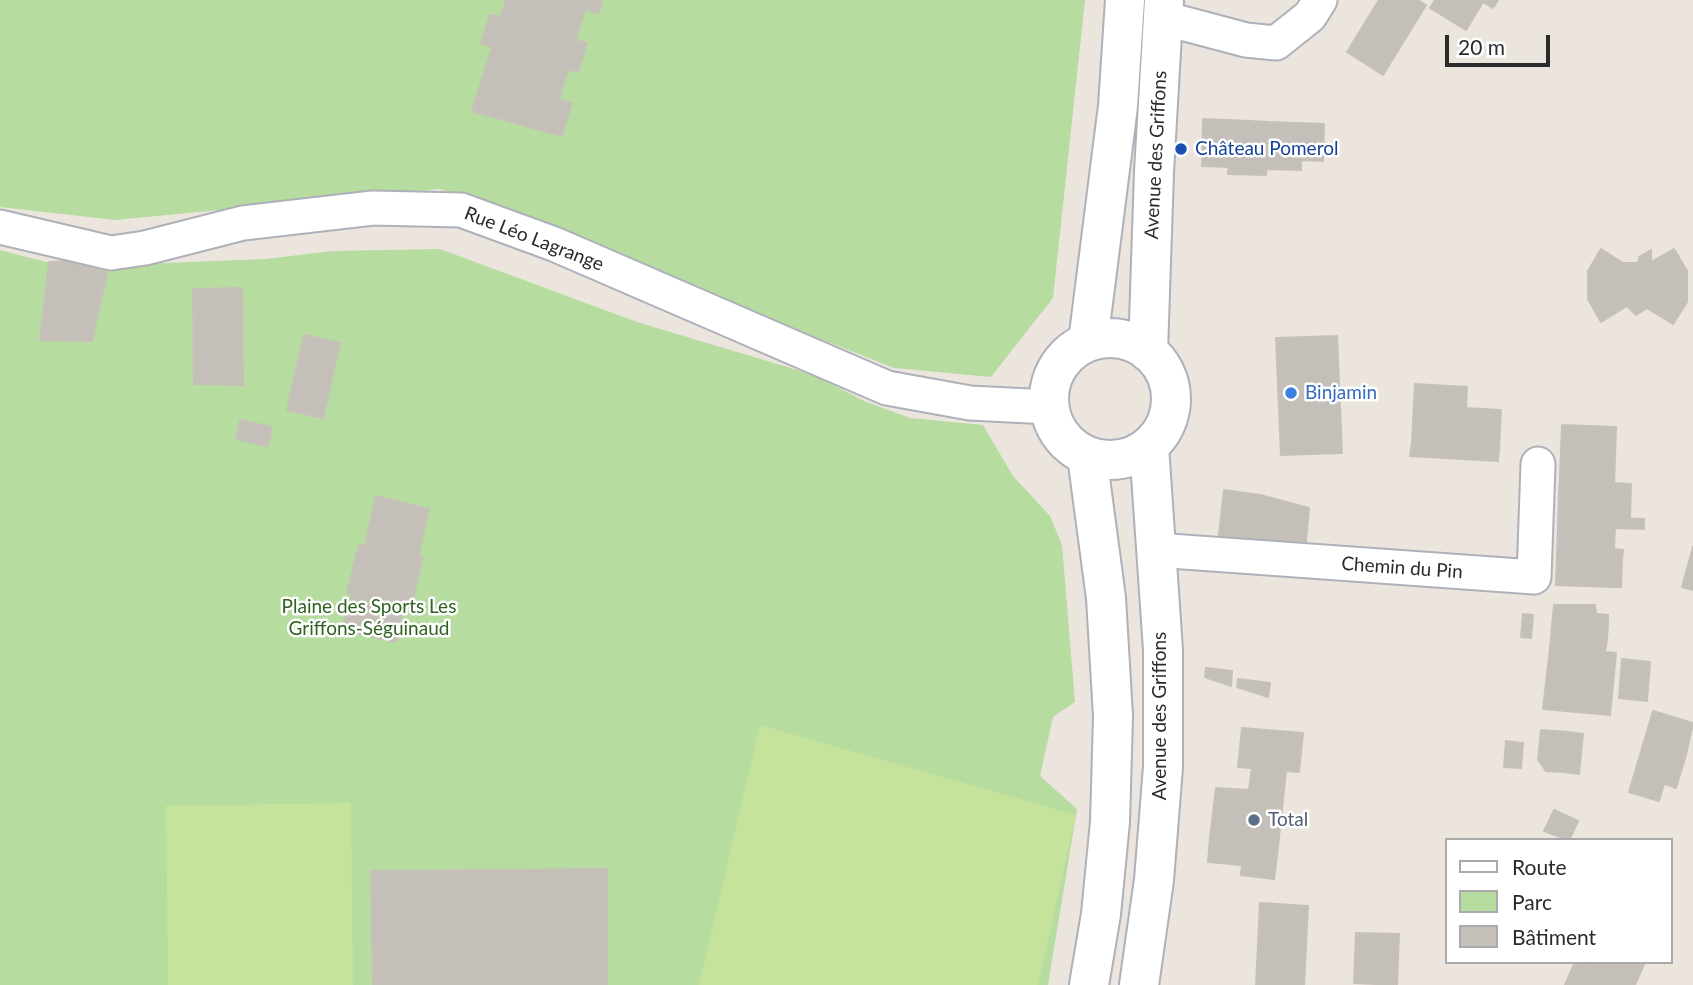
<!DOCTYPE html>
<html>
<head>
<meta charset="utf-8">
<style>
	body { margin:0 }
	#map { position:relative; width:1693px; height:985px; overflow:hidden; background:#ebe5de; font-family:Lato,sans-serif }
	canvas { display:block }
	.legend { position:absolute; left:1445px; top:838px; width:228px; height:126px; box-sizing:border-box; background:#fff; border:2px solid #aaa; margin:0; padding:9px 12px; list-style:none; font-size:21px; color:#2b2b2b }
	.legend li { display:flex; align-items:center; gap:14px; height:35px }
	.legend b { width:35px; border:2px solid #aaa }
	.scale { position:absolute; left:1445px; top:35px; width:105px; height:32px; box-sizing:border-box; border:4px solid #2b2b2b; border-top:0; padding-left:9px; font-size:21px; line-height:24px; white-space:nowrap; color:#2b2b2b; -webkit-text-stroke:5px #fff; paint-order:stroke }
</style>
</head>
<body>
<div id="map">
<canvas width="1693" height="985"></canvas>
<ul class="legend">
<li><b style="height:9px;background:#fff"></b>Route</li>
<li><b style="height:19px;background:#b6dca0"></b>Parc</li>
<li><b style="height:19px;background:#c4c0b9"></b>Bâtiment</li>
</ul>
<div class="scale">20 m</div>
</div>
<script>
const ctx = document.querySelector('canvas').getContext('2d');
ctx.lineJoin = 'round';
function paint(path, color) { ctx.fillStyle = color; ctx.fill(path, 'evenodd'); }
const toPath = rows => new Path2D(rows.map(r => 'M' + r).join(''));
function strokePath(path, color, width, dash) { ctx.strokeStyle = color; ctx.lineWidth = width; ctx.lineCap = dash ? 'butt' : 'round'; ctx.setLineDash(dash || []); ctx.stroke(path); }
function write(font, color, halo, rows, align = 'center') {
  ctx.font = font + ' Lato,sans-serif'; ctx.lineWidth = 5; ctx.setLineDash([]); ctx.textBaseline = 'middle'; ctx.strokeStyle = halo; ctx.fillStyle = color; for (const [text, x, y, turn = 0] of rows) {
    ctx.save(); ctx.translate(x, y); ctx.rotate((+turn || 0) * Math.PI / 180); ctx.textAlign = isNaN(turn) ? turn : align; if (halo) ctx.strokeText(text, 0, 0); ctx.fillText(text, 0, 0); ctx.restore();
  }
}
paint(toPath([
	[0,0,1085,0,1053,298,991,377,894,368,440,189,115,220,0,207],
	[440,249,637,322,814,375,864,401,910,418,983,425,1013,476,1050,516,1062,545,1075,702,1053,717,1040,776,1077,809,1048,985,0,985,0,250,46,262,141,264,265,259,333,251]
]), '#b6dca0');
paint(toPath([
	[760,725,1076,815,1038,985,699,985],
	[351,803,353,985,168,985,166,806]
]), '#c6e39c');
const building = toPath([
	[506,0,602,0,599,13,585,9,576,40,587,43,578,72,568,69,559,100,572,103,562,136,472,111,492,47,481,43,490,15,501,17,506,0],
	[1379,0,1417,0,1426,5,1383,75,1347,52,1379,0],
	[1435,0,1498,0,1493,8,1483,2,1466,30,1430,8,1435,0],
	[1203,119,1250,121,1250,133,1230,132,1229,167,1202,166,1203,119],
	[1250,121,1268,122,1266,175,1228,174,1230,132,1250,133,1250,121],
	[1268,122,1324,124,1323,161,1301,160,1301,170,1266,169,1268,122],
	[1601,249,1623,263,1638,263,1639,257,1651,250,1651,262,1674,249,1687,271,1687,302,1673,324,1647,308,1636,315,1627,306,1601,322,1588,299,1588,271,1601,249],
	[66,261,107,273,92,341,40,340,49,262,66,261],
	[242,288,243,385,194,384,193,289,242,288],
	[304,335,340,343,323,418,287,410,304,335],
	[1337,336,1342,453,1281,455,1276,338,1337,336],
	[1415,384,1467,387,1466,408,1501,410,1499,449,1412,443,1415,384],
	[240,420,272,427,268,446,236,439,240,420],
	[1562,425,1616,427,1613,518,1644,519,1644,529,1558,526,1559,493,1566,493,1567,476,1560,476,1562,425],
	[1412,443,1499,449,1498,461,1410,456,1412,443],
	[1560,476,1567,476,1566,493,1559,493,1560,476],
	[1614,483,1631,484,1630,518,1613,518,1614,483],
	[1224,490,1260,495,1254,548,1218,544,1224,490],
	[1260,495,1294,504,1289,551,1254,548,1260,495],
	[376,496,429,509,418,556,423,557,411,608,404,606,396,642,342,630,352,594,347,593,359,545,365,546,376,496],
	[1294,504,1309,508,1305,552,1289,551,1294,504],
	[1558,526,1615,528,1614,549,1623,550,1622,560,1614,560,1613,587,1556,585,1558,526],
	[1693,547,1693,590,1682,587,1693,547],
	[1614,560,1622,560,1621,587,1613,587,1614,560],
	[1554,605,1595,605,1597,623,1608,624,1607,639,1596,638,1595,651,1550,648,1554,605],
	[1523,614,1533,615,1531,638,1521,637,1523,614],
	[1598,614,1608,615,1608,624,1597,623,1598,614],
	[1596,638,1607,639,1605,652,1595,651,1596,638],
	[1550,648,1616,653,1610,715,1543,709,1550,648],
	[1622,659,1650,662,1647,701,1619,698,1622,659],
	[1206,668,1232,671,1231,686,1205,677,1206,668],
	[1238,679,1270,683,1268,697,1237,687,1238,679],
	[1653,711,1693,723,1686,755,1678,753,1668,785,1664,784,1659,801,1629,792,1653,711],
	[1242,728,1303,733,1299,772,1238,767,1242,728],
	[1541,730,1568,732,1564,772,1546,771,1538,760,1541,730],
	[1568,732,1583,734,1579,774,1564,772,1568,732],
	[1506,741,1523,743,1521,768,1504,767,1506,741],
	[1678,753,1686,755,1676,788,1668,785,1678,753],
	[1252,768,1286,771,1277,856,1210,838,1216,788,1249,790,1252,768],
	[1554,810,1578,821,1573,832,1549,821,1554,810],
	[1549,821,1573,832,1569,840,1544,831,1549,821],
	[1210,838,1277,856,1274,879,1241,875,1242,865,1208,862,1210,838],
	[607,869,607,985,373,985,371,871,607,869],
	[1260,903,1308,906,1304,985,1256,985,1260,903],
	[1356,933,1399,934,1397,985,1354,983,1356,933],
	[1575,962,1593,968,1585,985,1565,985,1575,962],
	[1581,962,1645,962,1635,985,1585,985,1593,968,1581,962]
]);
paint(building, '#c4c0b9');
strokePath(building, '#c6c1b8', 2);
const street = toPath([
	[1163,18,1246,40,1276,43,1310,16,1320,0],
	[0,227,111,253,145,248,243,223,373,208,461,210,554,244,887,388,970,403,1049,407],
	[1156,550,1534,577,1538,464]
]);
const secondary = toPath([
	'1049 399a61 61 0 1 1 122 0a61 61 0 1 1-122 0Z',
	[1088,342,1118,106,1125,0],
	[1148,352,1154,172,1164,0],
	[1087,456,1106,598,1113,716,1110,822,1101,914,1089,985],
	[1139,985,1154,880,1163,767,1163,650,1149,446]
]);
strokePath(street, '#aeb0ba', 37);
strokePath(secondary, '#aeb0ba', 42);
strokePath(street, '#fff', 33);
strokePath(secondary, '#fff', 38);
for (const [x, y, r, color] of [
	[1181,149,7,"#1a4fb4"],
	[1291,393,7,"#3f7fe0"],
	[1254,820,7,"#5c6f8a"]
]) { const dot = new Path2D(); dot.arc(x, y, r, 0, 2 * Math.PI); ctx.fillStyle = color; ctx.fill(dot); strokePath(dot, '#fff', 2.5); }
write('19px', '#164399', '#fff', [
	["Château Pomerol",1195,149]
], 'left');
write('19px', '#2b2b2b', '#fff', [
	["Avenue des Griffons",1156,155,-87],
	["Rue Léo Lagrange",534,239,21],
	["Chemin du Pin",1402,568,4],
	["Avenue des Griffons",1160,716,-90]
]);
write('19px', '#366cbe', '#fff', [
	["Binjamin",1305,393]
], 'left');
write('19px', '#306121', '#fff', [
	["Plaine des Sports Les",369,607],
	["Griffons-Séguinaud",369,629]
]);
write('19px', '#4e5e75', '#fff', [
	["Total",1268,820]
], 'left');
</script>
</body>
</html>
